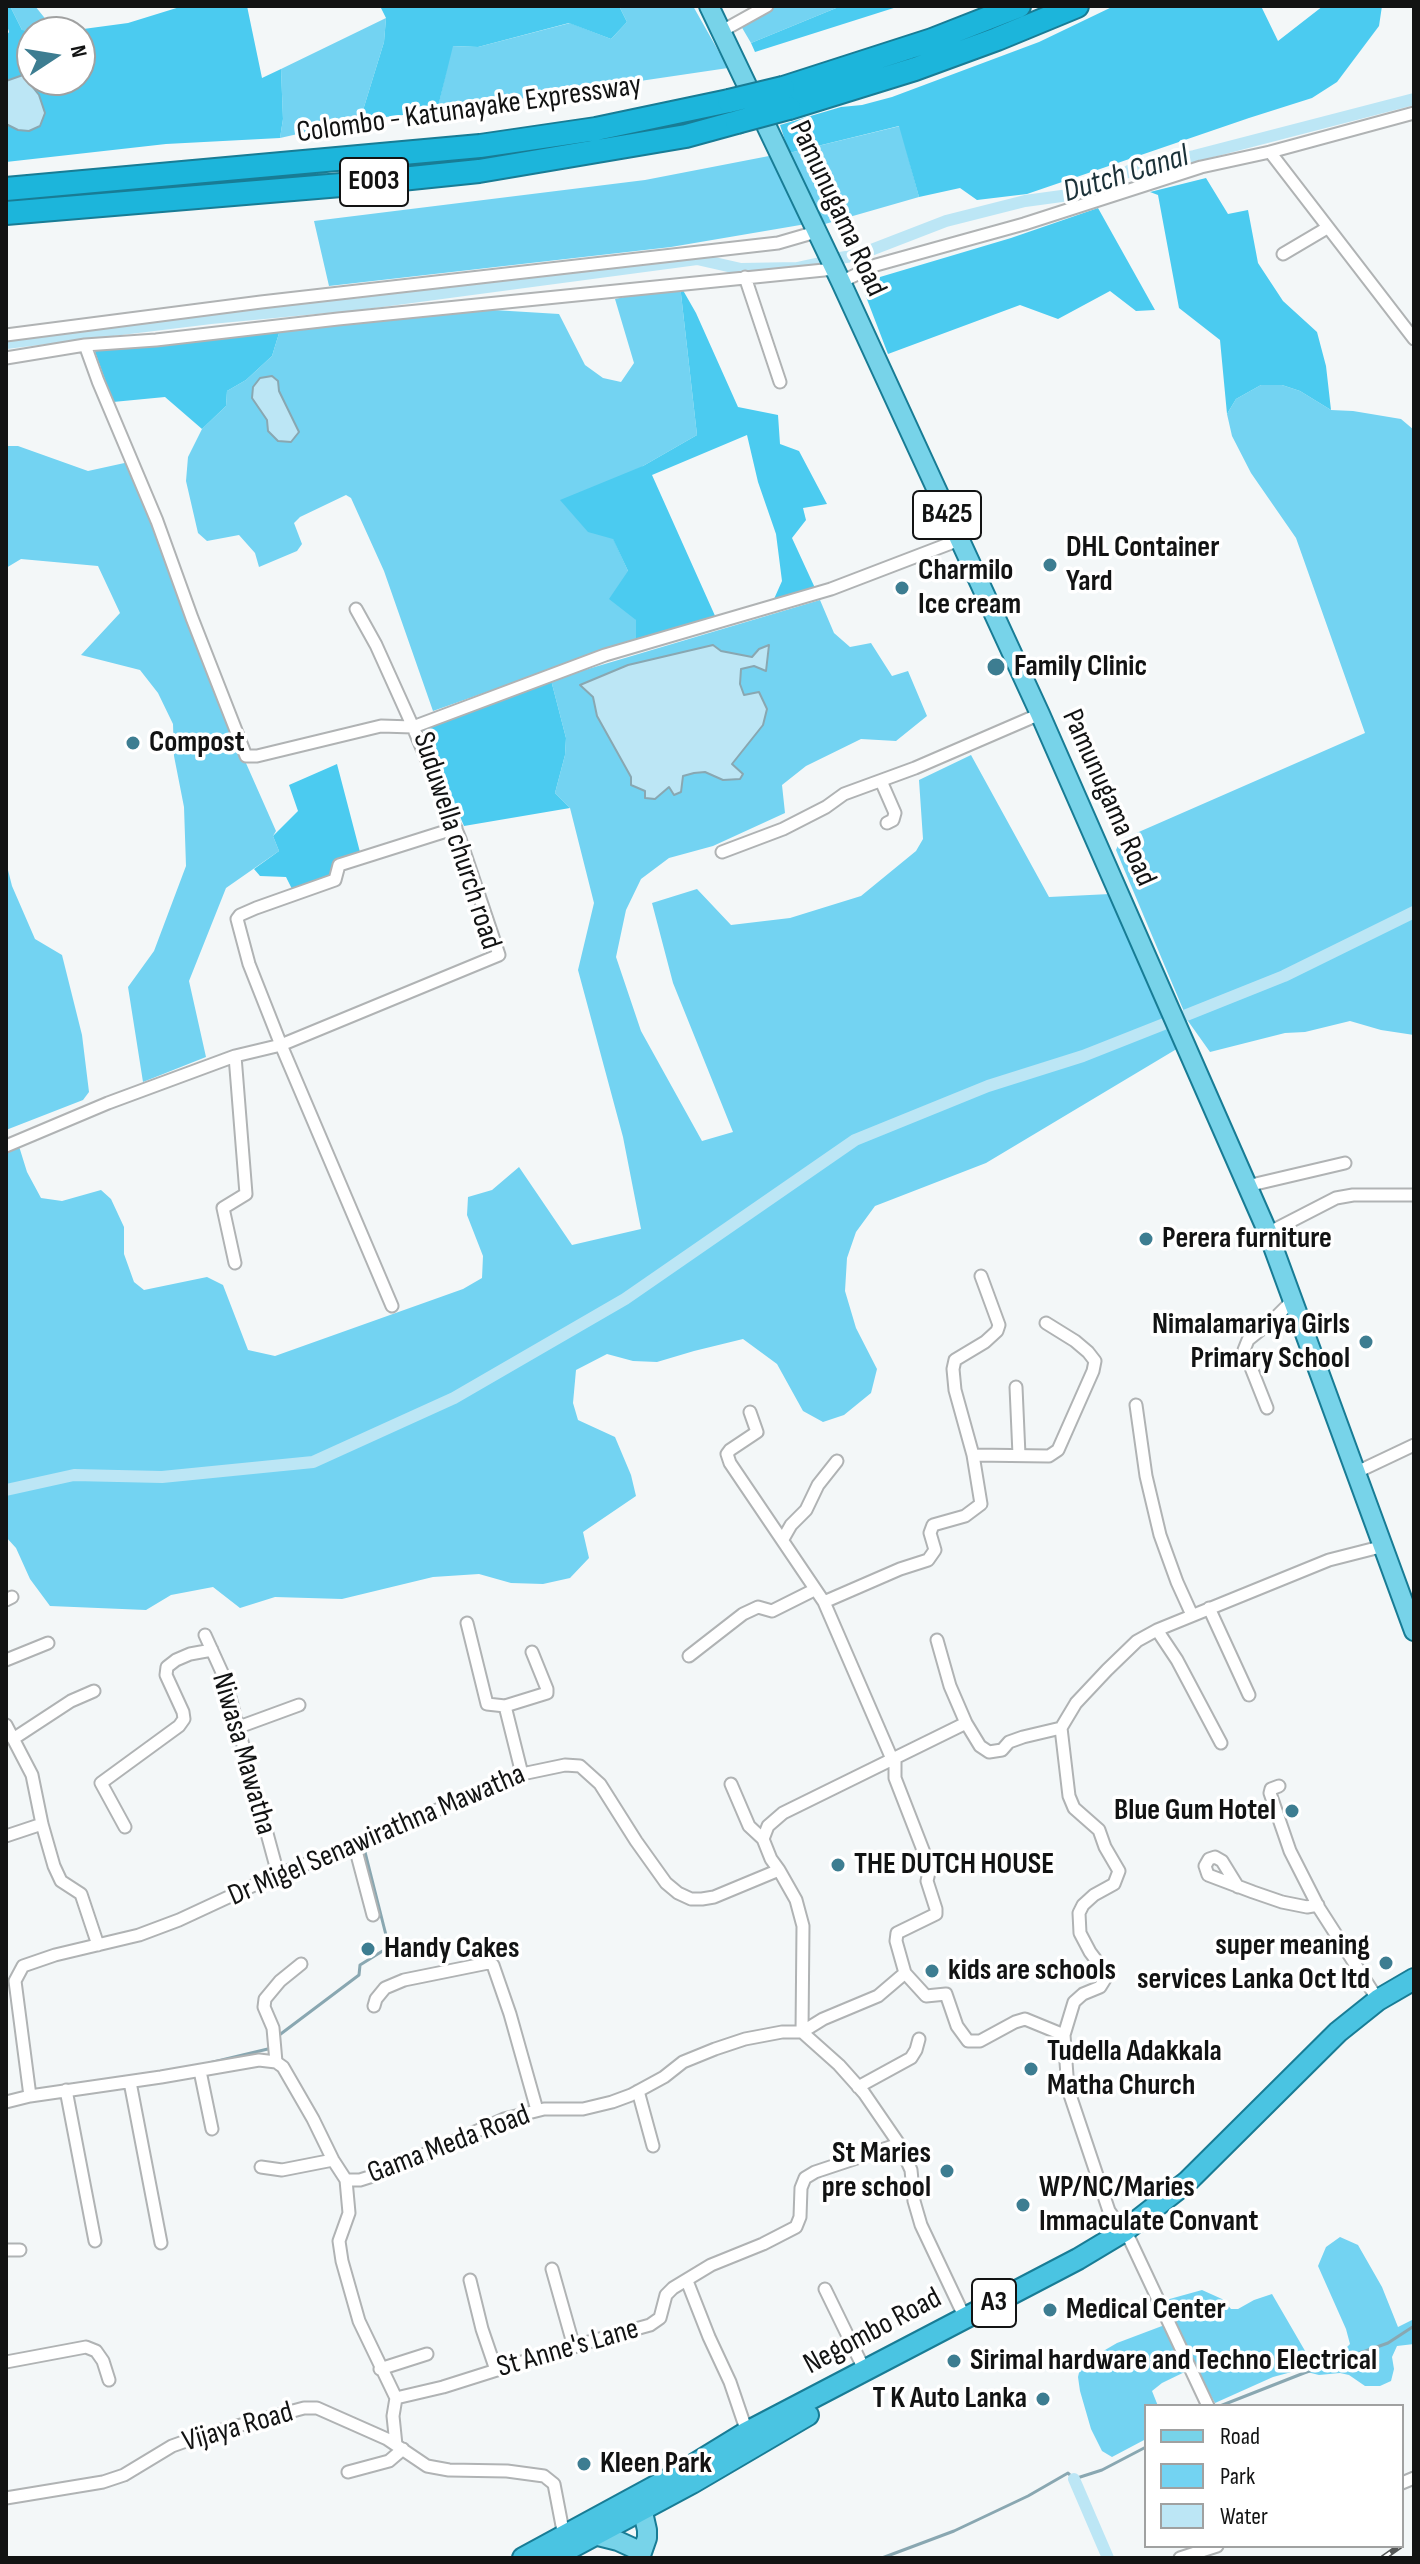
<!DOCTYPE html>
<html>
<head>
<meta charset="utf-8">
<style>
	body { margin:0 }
	#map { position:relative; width:1420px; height:2564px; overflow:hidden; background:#f3f7f8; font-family:"Sofia Sans Condensed",sans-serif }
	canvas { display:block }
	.frame { position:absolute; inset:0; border:8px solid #121313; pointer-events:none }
	.legend { position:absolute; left:1144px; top:2404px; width:260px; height:144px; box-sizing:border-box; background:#fff; border:2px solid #a0a1a1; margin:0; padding:10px 14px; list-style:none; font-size:24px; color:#121313 }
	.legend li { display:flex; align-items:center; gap:16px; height:40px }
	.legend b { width:40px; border:2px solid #a0a1a1 }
	.north { position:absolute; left:16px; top:16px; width:80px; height:80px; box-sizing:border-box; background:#fff; border:2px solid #a0a1a1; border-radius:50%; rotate:78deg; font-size:22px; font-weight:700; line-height:32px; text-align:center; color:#121313 }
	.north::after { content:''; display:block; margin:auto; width:28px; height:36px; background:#3d7d91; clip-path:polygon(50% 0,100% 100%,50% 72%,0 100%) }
</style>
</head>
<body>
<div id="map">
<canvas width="1420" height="2564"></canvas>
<div class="frame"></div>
<ul class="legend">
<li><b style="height:10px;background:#77d3e9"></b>Road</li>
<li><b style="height:22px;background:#73d3f2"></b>Park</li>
<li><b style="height:22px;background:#bce6f5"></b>Water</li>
</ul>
<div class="north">N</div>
</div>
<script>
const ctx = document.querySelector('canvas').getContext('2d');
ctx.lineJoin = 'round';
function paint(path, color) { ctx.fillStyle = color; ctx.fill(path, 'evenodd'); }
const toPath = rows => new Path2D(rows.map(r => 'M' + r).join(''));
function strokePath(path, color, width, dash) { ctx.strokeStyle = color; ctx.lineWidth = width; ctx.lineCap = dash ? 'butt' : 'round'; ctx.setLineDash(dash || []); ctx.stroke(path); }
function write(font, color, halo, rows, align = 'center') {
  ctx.font = font + ' "Sofia Sans Condensed",sans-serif'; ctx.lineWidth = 7; ctx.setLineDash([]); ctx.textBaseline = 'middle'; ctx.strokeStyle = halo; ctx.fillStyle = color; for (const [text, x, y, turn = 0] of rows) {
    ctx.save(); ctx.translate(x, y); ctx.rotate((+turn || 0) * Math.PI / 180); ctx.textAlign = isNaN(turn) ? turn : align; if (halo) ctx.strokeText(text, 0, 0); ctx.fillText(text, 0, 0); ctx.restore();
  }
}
paint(toPath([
	[10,6,35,6,56,32,22,30],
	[619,6,693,6,728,68,437,111,452,46,478,47,570,23,611,39,627,22],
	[776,6,841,6,751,43,741,26],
	[386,18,384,42,360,120,280,138,283,119,281,69],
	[900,126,919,197,825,224,789,153],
	[769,156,812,223,671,247,329,286,314,221,645,180],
	[680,285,697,435,643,466,588,531,613,538,628,571,636,620,636,639,433,711,384,571,351,498,346,495,300,517,294,523,302,544,297,551,259,567,255,553,239,535,207,541,198,533,186,481,188,457,202,429,226,406,227,391,246,380,272,356,280,330,477,309,559,314,585,365,603,378,621,382,634,363,615,299],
	[1261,385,1282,385,1300,391,1331,410,1353,411,1401,419,1414,430,1414,1035,1381,1030,1350,1021,1305,1032,1285,1033,1210,1052,1188,1021,1116,850,1120,841,1125,838,1365,733,1296,538,1251,473,1232,436,1227,414,1236,399],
	[6,446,18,446,88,471,129,462,211,684,276,831,273,836,279,851,226,888,189,981,206,1057,143,1082,128,987,154,951,186,866,184,807,174,756,173,724,158,693,140,670,81,655,120,613,98,566,21,559,6,568],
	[820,600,834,633,850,647,871,643,892,676,908,671,927,716,896,741,861,739,806,766,782,785,785,813,713,846,669,858,641,879,626,910,616,957,641,1031,702,1141,733,1132,673,983,652,903,697,889,731,925,790,918,861,896,916,851,923,839,919,780,971,755,1049,897,1110,894,1180,1047,986,1163,875,1206,856,1232,847,1258,845,1291,856,1328,877,1369,871,1393,844,1415,823,1422,803,1411,777,1364,743,1339,694,1351,657,1362,633,1361,607,1354,576,1370,573,1403,578,1420,615,1437,631,1475,636,1496,583,1532,589,1558,570,1578,543,1584,511,1583,479,1574,433,1577,342,1599,275,1597,240,1608,213,1587,171,1595,146,1610,50,1606,30,1579,16,1548,6,1537,6,1147,18,1143,27,1172,41,1198,62,1201,101,1190,111,1199,124,1227,124,1254,134,1282,144,1290,207,1277,223,1285,248,1350,275,1356,463,1289,482,1278,483,1256,467,1215,468,1197,492,1190,519,1167,572,1245,641,1229,623,1137,578,970,594,903,570,808,555,793,565,755,566,738,551,680],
	[6,862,12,886,35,939,62,955,82,1035,89,1092,83,1100,6,1130],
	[1340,2237,1358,2245,1382,2287,1398,2327,1414,2319,1414,2344,1397,2346,1392,2357,1394,2369,1391,2381,1380,2386,1365,2386,1349,2375,1340,2373,1319,2375,1299,2370,1273,2377,1215,2403,1195,2367,1162,2383,1152,2391,1158,2406,1146,2406,1146,2439,1112,2457,1102,2451,1091,2429,1080,2391,1078,2377,1081,2364,1117,2343,1162,2326,1166,2300,1202,2290,1222,2299,1231,2309,1238,2309,1254,2300,1272,2294,1308,2356,1315,2360,1344,2350,1350,2344,1346,2329,1318,2266,1326,2247]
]), '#73d3f2');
paint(toPath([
	[6,6,10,6,22,30,47,32,32,32,32,80,80,80,80,32,61,32,128,23,183,6,247,6,262,78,281,69,283,119,280,138,166,144,6,162,6,36,9,32,6,22],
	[380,6,619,6,627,22,611,39,569,23,478,47,453,46,437,111,360,120,384,42,386,18],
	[841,6,900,6,755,52,751,43],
	[1114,6,1261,6,1278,41,1323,6,1382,6,1379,26,1337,82,1312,98,1249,118,1027,194,977,200,960,188,919,197,899,126,789,153,780,125,841,107,862,105,892,97,1039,42],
	[1206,178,1228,214,1248,210,1258,263,1283,301,1317,332,1326,366,1331,410,1300,391,1282,385,1261,385,1236,399,1227,414,1220,340,1179,308,1158,195,1150,192],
	[1098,208,1155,310,1136,311,1110,291,1058,319,1020,305,888,354,863,289,880,277,1011,238],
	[680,285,696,313,738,407,778,415,780,444,799,451,827,504,803,508,806,520,792,538,815,588,774,599,782,581,776,534,758,482,747,435,652,475,716,618,636,639,636,620,609,599,628,571,613,539,588,532,560,500,643,466,697,435],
	[280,330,272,356,246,380,227,391,226,406,202,429,165,397,113,402,94,349],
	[551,680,566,738,565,755,555,793,570,808,464,826,424,730],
	[337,764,360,852,334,860,331,876,293,891,286,877,260,876,254,869,279,851,273,836,298,811,289,785]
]), '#4bcbf0');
const water = toPath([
	[23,75,39,95,45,113,40,126,29,131,18,130,6,124,6,81,23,75],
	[272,376,278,381,279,391,299,432,291,442,278,441,268,431,267,420,252,398,253,387,260,378,272,376],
	[713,645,721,651,752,657,759,649,769,645,766,671,754,666,741,669,740,684,744,695,759,692,767,709,763,725,732,764,743,774,740,779,723,780,705,772,694,773,683,776,681,792,674,795,669,787,655,799,645,798,645,791,631,785,631,777,597,716,593,697,580,685,628,665,713,645]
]);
paint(water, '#bce6f5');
strokePath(water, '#89a7b1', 2);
strokePath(toPath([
	[378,1843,411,1828],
	[278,2036,359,1975,360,1965,389,1947,364,1848],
	[209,2063,272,2048],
	[1220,2406,1304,2373,1388,2343,1414,2326],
	[882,2558,954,2531,1028,2496,1068,2473,1074,2479,1102,2470,1146,2447]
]), '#89a7b1', 3);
strokePath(toPath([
	[840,258,858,255,946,221,1025,201,1069,195,1116,179,1132,169,1194,156,1414,99],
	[6,343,211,318,359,304,697,259,741,269,797,268,820,263],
	[1184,1016,1284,976,1414,912],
	[6,1490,74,1475,162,1477,313,1462,454,1398,625,1299,855,1140,988,1086,1083,1056,1164,1024],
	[1074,2479,1108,2558]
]), '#bce6f5', 12);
const minor = toPath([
	[722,31,767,6],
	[1270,152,1414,339],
	[1283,254,1327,228],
	[745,277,780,382],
	[841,282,876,265,1024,224,1201,167,1270,152,1414,113],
	[6,335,261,302,778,243,816,232],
	[85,345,98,381,157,521,192,618,246,756,257,756,381,726,413,727,376,645,356,609],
	[6,358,85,345,156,340,338,319,834,269],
	[881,781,895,813,893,820,887,823],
	[722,852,783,829,826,807,844,794,915,768,1040,714],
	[235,1056,246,1194,223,1208,235,1263],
	[6,1146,108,1103,235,1056,281,1045,499,955,460,839,413,727,605,655,831,589,959,540],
	[1247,1186,1345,1163],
	[1268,1233,1336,1198,1353,1195,1414,1195],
	[392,1306,281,1045,249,964,237,919,240,915,256,908,335,880,339,865,456,828],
	[1016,1387,1019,1455],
	[1136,1405,1146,1476,1160,1535,1177,1582,1192,1615],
	[1267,1408,1244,1350,1248,1340,1273,1320,1293,1300],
	[750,1412,757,1432,730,1450,727,1454,730,1463,824,1602,892,1759],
	[973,1455,1049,1456,1058,1450,1093,1371,1095,1361,1088,1352,1075,1341,1046,1323],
	[1357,1472,1414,1445],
	[783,1539,791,1525,806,1510,818,1485,837,1461],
	[6,1600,12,1597],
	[824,1602,900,1569,928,1560,935,1550,930,1533,933,1525,965,1516,981,1504,973,1455,955,1390,953,1369,955,1360,985,1342,997,1331,999,1325,981,1276],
	[1209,1608,1249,1695],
	[467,1623,487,1704,505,1706,547,1693,547,1689,532,1652],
	[1157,1630,1177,1660,1221,1743],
	[205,1635,225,1679,278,1874],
	[937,1640,950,1686,966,1723],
	[689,1656,743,1614,758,1607,772,1611,814,1590],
	[6,1660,48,1643],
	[505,1706,522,1774],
	[6,1725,32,1775,42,1824,54,1866,61,1881,81,1894,98,1945],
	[239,1727,299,1705],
	[1061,1728,1069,1796,1074,1808,1099,1830,1105,1847,1119,1871,1114,1884,1094,1895,1083,1905,1079,1913,1080,1933,1090,1952,1102,1968,1105,1979,1100,1987,1083,1994,1074,2002,1064,2035,1068,2089,1109,2211,1130,2240,1208,2406],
	[13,1739,71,1701,94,1691],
	[895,1758,895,1778,930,1868,927,1881,936,1909,936,1914,897,1933,896,1941,905,1973,926,1996,946,1994,957,2026,968,2041,980,2041,1015,2022,1025,2019,1064,2035],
	[731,1784,749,1826,763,1839],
	[1279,1786,1271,1789,1270,1793,1290,1851,1319,1908,1378,2000],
	[125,1827,101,1783,179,1726,184,1719,183,1712,166,1675,167,1667,176,1660,190,1654,212,1650],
	[6,1836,42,1824],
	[355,1847,373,1915],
	[779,1870,771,1859,763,1839,768,1826,783,1813,966,1723,980,1746,989,1752,1002,1750,1009,1742,1023,1737,1061,1728,1076,1703,1107,1670,1137,1641,1157,1630,1329,1560,1384,1546],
	[1238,1887,1222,1861,1215,1857,1209,1859,1205,1866,1208,1875,1253,1892,1282,1902,1307,1907,1318,1905],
	[374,2006,376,1999,385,1988,404,1980,488,1963,493,1965,510,2014,537,2110],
	[802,2032,823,2019,878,1996,905,1973],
	[276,2062,273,2028,264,2007,265,1999,280,1981,301,1964],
	[200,2071,212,2129],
	[130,2082,161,2243],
	[858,2087,911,2058,916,2050,919,2039],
	[66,2090,95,2241],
	[638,2091,653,2146],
	[30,2096,15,1981,23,1966,55,1955,139,1935,179,1920,278,1874,355,1847,499,1782,522,1774,565,1765,580,1766,600,1784,636,1841,666,1883,678,1893,691,1899,702,1899,714,1897,779,1870,796,1900,803,1926,802,2032],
	[6,2102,30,2096,161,2077,259,2060,276,2062,283,2067,313,2119,333,2160,346,2180,360,2180,382,2173,504,2119,544,2109,583,2109,612,2102,631,2095,664,2077,683,2062,715,2049,745,2039,782,2032,802,2032,839,2065,864,2093,899,2144,911,2170,914,2201,921,2225,965,2318],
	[261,2167,282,2170,333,2160],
	[346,2180,349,2213,339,2241,342,2261,359,2321,396,2398,393,2416,396,2445],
	[6,2250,20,2250],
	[552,2269,574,2347],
	[470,2280,482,2329,496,2370],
	[687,2281,709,2337,730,2382,747,2432],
	[825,2289,865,2371],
	[6,2362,86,2347,96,2351,103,2361,109,2380],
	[380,2369,427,2354],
	[396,2398,443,2387,560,2350,650,2325,660,2318,666,2295,673,2288,711,2265,763,2244,796,2227,800,2217,801,2188,805,2178,815,2172,899,2144],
	[348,2472,389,2461,403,2449],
	[1402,2483,1414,2478],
	[6,2498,103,2482,124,2475,172,2446,200,2436,304,2408,317,2408,387,2439,427,2466,449,2470,507,2471,544,2476,554,2484,564,2536],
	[1180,2558,1217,2546]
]);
const primary = toPath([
	[709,6,841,282,1040,714,1268,1233,1414,1631],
	[640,2499,647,2530,647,2538,640,2558],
	[594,2535,618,2541,642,2552]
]);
const trunk = toPath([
	[523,2558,685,2470,747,2432,1078,2259,1123,2232,1187,2182,1338,2032,1378,2000,1414,1979],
	[552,2558,692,2483,808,2415]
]);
const motorway = toPath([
	[783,88,932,40,1019,6],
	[789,108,915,69,997,39,1077,6],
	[6,189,480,146,596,129,729,101],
	[6,213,353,184,479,171,686,136,737,122]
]);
strokePath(minor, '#b0b3b4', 15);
strokePath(primary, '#187c95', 22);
strokePath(trunk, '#187c95', 24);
strokePath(motorway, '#187c95', 26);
strokePath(minor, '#fff', 11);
strokePath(primary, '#77d3e9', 18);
strokePath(trunk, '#4ac4e2', 20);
strokePath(motorway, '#1cb5db', 22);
const rail = toPath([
	[1383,2558,1400,2546]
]);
strokePath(rail, '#555757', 6);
strokePath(rail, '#fff', 3, [9]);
const motorwayBridge = toPath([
	[729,101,783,88],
	[737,122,789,108]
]);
strokePath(motorwayBridge, '#187c95', 26, []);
strokePath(motorwayBridge, '#1cb5db', 22);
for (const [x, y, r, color] of [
	[1050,565,8,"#3d7d91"],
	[902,588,8,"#3d7d91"],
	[996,667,10,"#3d7d91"],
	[133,743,8,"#3d7d91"],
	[1146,1239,8,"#3d7d91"],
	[1366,1342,8,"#3d7d91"],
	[1292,1811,8,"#3d7d91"],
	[838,1865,8,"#3d7d91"],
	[368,1949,8,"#3d7d91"],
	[1386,1963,8,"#3d7d91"],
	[932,1971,8,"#3d7d91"],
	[1031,2069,8,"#3d7d91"],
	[947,2171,8,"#3d7d91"],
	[1023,2205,8,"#3d7d91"],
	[1050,2310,8,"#3d7d91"],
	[954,2361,8,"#3d7d91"],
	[1043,2399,8,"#3d7d91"],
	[584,2464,8,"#3d7d91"]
]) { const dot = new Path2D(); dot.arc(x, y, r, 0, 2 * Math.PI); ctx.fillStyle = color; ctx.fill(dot); strokePath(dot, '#fff', 3); }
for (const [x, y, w] of [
	[374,182,68],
	[947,515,68],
	[994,2303,44]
]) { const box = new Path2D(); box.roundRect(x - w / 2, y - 24, w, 48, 6); ctx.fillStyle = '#fff'; ctx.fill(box); strokePath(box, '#121313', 2); }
write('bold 28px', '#121313', null, [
	["E003",374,182],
	["B425",947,515],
	["A3",994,2303]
]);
write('30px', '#121313', '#fff', [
	["Colombo - Katunayake Expressway",469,110,-8],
	["Pamunugama Road",837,209,65],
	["Pamunugama Road",1108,798,66],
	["Suduwella church road",456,841,72],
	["Niwasa Mawatha",243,1754,74],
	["Dr Migel Senawirathna Mawatha",377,1836,-23],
	["Gama Meda Road",449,2145,-21],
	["Negombo Road",873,2332,-28],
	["St Anne's Lane",568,2349,-16],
	["Vijaya Road",238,2428,-16]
]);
write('bold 30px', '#121313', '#fff', [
	["DHL Container",1066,548],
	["Yard",1066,582],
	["Charmilo",918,571],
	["Ice cream",918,605],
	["Family Clinic",1014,667],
	["Compost",149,743],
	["Perera furniture",1162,1239],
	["Nimalamariya Girls",1350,1325,"right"],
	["Primary School",1350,1359,"right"],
	["Blue Gum Hotel",1276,1811,"right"],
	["THE DUTCH HOUSE",854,1865],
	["super meaning",1370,1946,"right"],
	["services Lanka Oct ltd",1370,1980,"right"],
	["Handy Cakes",384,1949],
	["kids are schools",948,1971],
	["Tudella Adakkala",1047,2052],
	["Matha Church",1047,2086],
	["St Maries",931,2154,"right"],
	["pre school",931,2188,"right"],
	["WP/NC/Maries",1039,2188],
	["Immaculate Convant",1039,2222],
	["Medical Center",1066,2310],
	["Sirimal hardware and Techno Electrical",970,2361],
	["T K Auto Lanka",1027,2399,"right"],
	["Kleen Park",600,2464]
], 'left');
write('italic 32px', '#1c3239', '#fff', [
	["Dutch Canal",1126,175,-17]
]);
</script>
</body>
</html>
